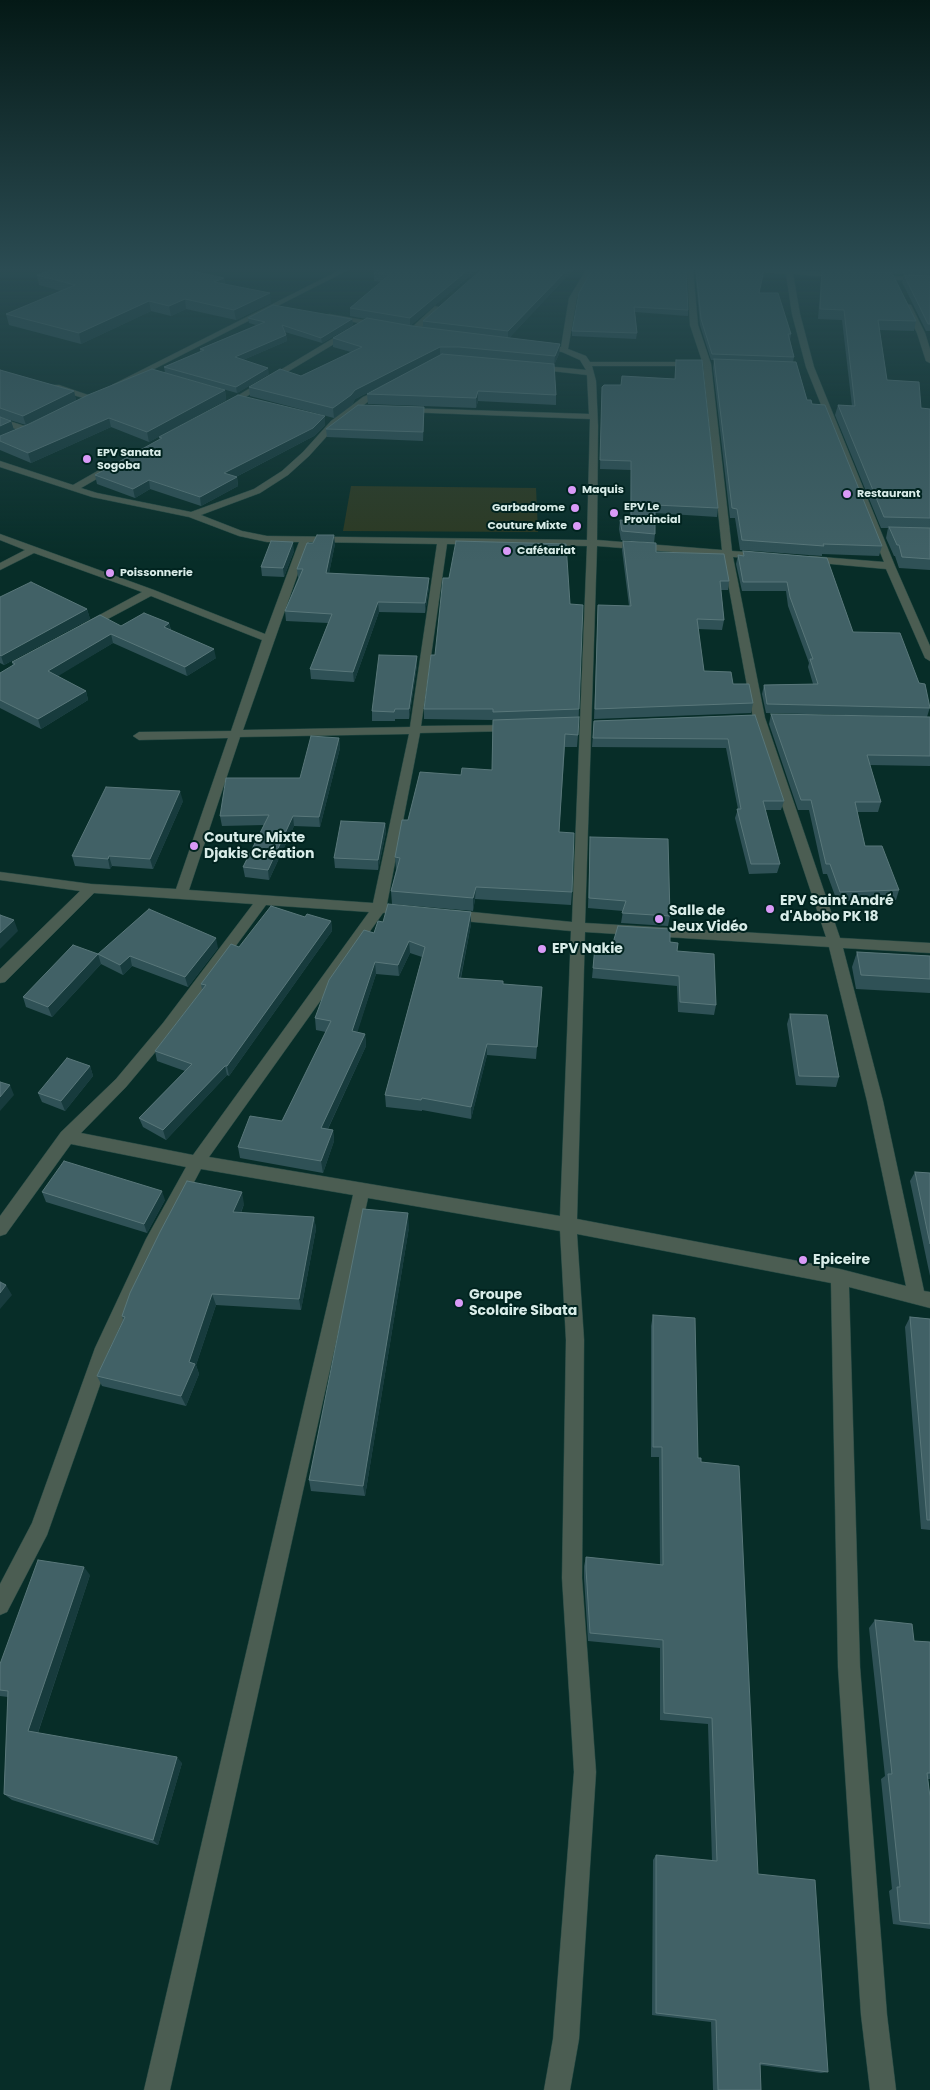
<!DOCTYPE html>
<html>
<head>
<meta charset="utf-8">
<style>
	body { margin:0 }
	canvas { display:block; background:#072d28 }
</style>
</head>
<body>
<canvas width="930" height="2090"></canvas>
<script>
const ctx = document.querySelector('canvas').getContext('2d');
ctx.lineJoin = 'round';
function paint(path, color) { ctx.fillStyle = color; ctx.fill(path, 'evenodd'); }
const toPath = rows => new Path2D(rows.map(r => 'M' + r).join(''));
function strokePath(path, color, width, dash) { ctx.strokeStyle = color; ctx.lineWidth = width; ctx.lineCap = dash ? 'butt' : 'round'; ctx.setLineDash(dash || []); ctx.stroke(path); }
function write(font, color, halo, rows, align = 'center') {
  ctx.font = font + ' Poppins,sans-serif'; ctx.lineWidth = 4; ctx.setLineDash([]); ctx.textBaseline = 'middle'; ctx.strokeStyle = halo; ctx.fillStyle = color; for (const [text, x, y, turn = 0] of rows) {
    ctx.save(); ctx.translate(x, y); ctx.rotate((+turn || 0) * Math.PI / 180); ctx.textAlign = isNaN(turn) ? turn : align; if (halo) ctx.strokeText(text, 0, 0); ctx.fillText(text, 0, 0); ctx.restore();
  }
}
paint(toPath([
	[351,486,536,488,538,532,343,531]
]), '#2c3921');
const street = toPath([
	[340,270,348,270,119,387,112,385,340,270],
	[586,270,592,270,577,298,568,349,586,356,590,362,696,362,700,364,696,366,592,366,596,381,598,426,597,540,722,550,703,364,690,325,687,270,693,270,698,325,711,364,732,551,762,553,767,556,762,559,733,557,765,718,840,938,930,943,930,953,843,948,883,1101,924,1291,930,1292,930,1308,849,1287,860,1667,887,2015,896,2090,870,2090,861,2015,838,1667,831,1283,577,1234,584,1340,582,1578,596,1772,579,2039,570,2090,544,2090,553,2039,574,1772,562,1578,566,1340,560,1231,368,1198,170,2090,144,2090,353,1195,201,1169,159,1248,113,1348,47,1535,7,1612,0,1615,0,1584,32,1523,95,1348,146,1239,186,1167,71,1144,6,1234,0,1236,0,1216,61,1132,116,1079,163,1023,253,904,94,893,5,982,0,983,0,969,80,891,0,880,0,872,91,884,176,889,228,738,139,740,133,736,139,732,231,731,262,640,151,596,89,629,81,629,80,627,81,625,142,592,34,553,0,570,0,563,25,550,0,540,0,534,154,590,265,634,299,542,267,542,239,536,189,517,92,497,0,467,0,461,73,485,108,465,114,465,114,469,81,488,97,493,191,512,254,489,282,471,303,452,331,421,363,397,386,387,390,389,389,391,369,401,337,425,309,456,288,475,260,493,201,515,242,531,267,536,587,540,590,419,405,412,401,410,405,408,589,414,587,375,534,369,530,367,534,365,586,370,580,360,562,352,539,349,535,347,539,345,561,347,569,298,586,270],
	[309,542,437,544,410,727,243,730,309,542],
	[447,544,587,546,572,922,452,910,447,912,445,915,447,918,452,920,571,931,560,1216,209,1157,383,913,392,912,394,909,392,906,387,904,420,733,511,731,517,728,511,725,421,726,447,544],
	[597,546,723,556,753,718,826,937,585,923,597,546],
	[409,734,373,903,189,890,240,737,409,734],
	[266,905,369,912,193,1155,81,1133,126,1087,173,1031,266,905],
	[585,932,829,947,867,1101,906,1286,840,1269,577,1219,585,932],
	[758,270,789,270,841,274,844,276,841,278,793,274,800,314,814,367,895,566,930,646,930,661,925,658,886,569,809,562,804,559,809,556,884,562,806,367,792,314,786,274,761,272,758,270],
	[874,276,930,277,930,281,872,279,871,278,874,276],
	[904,303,911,305,925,333,930,349,930,363,926,361,917,333,903,305,904,303],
	[435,306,442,308,416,333,410,333,410,329,435,306],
	[329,314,381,323,385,325,381,327,332,318,328,316,329,314],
	[347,330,354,332,229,407,222,405,347,330],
	[53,385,59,385,97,398,90,400,53,389,53,385],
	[0,418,31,428,32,430,28,433,0,424,0,418]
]);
strokePath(street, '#244843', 1);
paint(street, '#4b5d52');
paint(toPath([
	[374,270,477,270,411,325,423,327,423,321,573,270,509,338,560,344,559,354,554,365,556,395,556,405,478,401,476,408,368,404,367,394,411,371,355,399,352,405,334,418,250,396,249,387,301,376,351,352,333,347,333,338,366,319,350,316,350,308,381,282,374,281],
	[592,270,687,270,686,270,688,310,688,316,635,312,637,333,636,339,572,336,572,331],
	[695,270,764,270,759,293,791,334,790,340,794,357,793,362,807,400,812,404,882,546,879,556,822,554,822,556,740,550,735,518,730,518,713,368,714,360,711,360,700,325],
	[821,270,930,270,930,276,893,274,916,321,914,331,879,330,887,380,921,408,930,409,930,570,899,568,895,556,894,556,886,538,888,528,881,528,835,415,838,405,852,406,842,320,818,319,821,278,822,271,821,271],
	[37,275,224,278,225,284,271,303,236,320,186,309,171,316,151,311,81,344,9,325,6,314,61,291,39,285],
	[904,275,930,276,930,331,926,331,902,282],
	[248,318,352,319,353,325,322,343,285,332,286,335,287,341,243,360,269,374,237,393,165,373,164,367,200,352,200,349,256,325,249,323],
	[676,360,718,508,717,517,655,513,655,534,654,543,621,540,619,529,620,520,630,521,631,470,600,469,602,387,621,385,675,379],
	[0,370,74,391,76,401,26,425,0,417],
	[225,390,226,400,149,442,111,427,31,463,0,450,0,417,11,421,14,430],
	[424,415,423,441,327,437,326,429],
	[325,425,314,436,236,477,237,477,238,486,201,506,150,489,135,498,97,484,95,475,160,440,159,437],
	[623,541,656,552,729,581,728,590,721,590,724,620,722,630,698,629,704,671,733,684,753,703,751,713,594,719,598,605,629,606,622,550],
	[313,543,335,544,329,573,429,578,429,587,425,613,379,612,354,682,311,679,310,669,328,623,286,621,285,611,298,578,297,569],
	[294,551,284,577,262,576,261,567],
	[743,551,827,558,853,632,919,683,930,707,927,717,766,713,762,694,764,685,813,684,808,667,809,663,788,606,786,591,742,591,736,564,738,555,743,556],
	[0,597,87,609,90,619,4,665,0,663],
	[570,604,579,709,578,735,577,747,565,747,559,832,572,892,571,905,475,899,473,911,392,904,391,891,396,870,395,857,408,820,461,775,492,770,493,720,424,719,424,709,435,655],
	[169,623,171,630,216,658,187,676,113,643,57,676,86,691,88,700,41,729,0,708,0,673,13,666,12,662,121,626],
	[417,656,417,665,409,719,395,719,395,721,372,721,372,711],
	[771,714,930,717,930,766,870,765,881,802,878,812,857,812,865,846,899,890,896,900,837,901,827,874,823,874,809,810,798,810,769,724],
	[755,715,784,801,781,810,765,810,780,864,777,873,749,874,735,818,738,809,726,748,592,747,594,721],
	[339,738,340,748,320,827,294,826,269,880,245,877,243,867,264,825,222,826,220,816,300,778],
	[183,801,153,869,112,866,110,869,75,866,72,856],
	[385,823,386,832,378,870,335,868,334,858],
	[590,837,670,916,668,926,621,923,623,911,588,908],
	[471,912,471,924,461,978,503,984,542,987,536,1059,487,1055,471,1119,422,1110,422,1111,386,1107,385,1095,422,957,410,953,399,976,376,974,357,1032,365,1034,366,1046,328,1129,333,1130,334,1141,323,1173,240,1158,238,1147,282,1121,326,1032,316,1030,315,1018,374,933,383,922],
	[305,917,331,921,332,931,229,1076,227,1075,166,1140,143,1127,139,1118,185,1071,157,1061,155,1051,202,990,201,984,239,947],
	[670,942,716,1005,714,1015,678,1012,677,986,592,978,595,946,612,946],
	[218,948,188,987,132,966,123,975,101,964,52,1017,26,1007,23,997,98,954],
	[857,952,930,956,930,993,856,989,852,967],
	[790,1014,839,1077,836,1087,796,1085,787,1024],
	[90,1066,93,1076,65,1111,42,1102,38,1093],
	[915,1172,930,1173,930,1276,910,1181],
	[42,1192,165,1200,147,1233,46,1202],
	[244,1204,241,1213,314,1217,316,1229,301,1310,216,1305,196,1365,199,1374,186,1406,102,1386,97,1376,123,1320,122,1316],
	[409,1227,365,1496,311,1491,309,1480],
	[653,1315,698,1458,758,1874,828,2072,821,2073,760,2065,761,2090,713,2090,711,2022,652,2015,653,1860,656,1855,712,1861,708,1724,660,1720,660,1648,588,1641,584,1578,584,1566,586,1557,660,1565,659,1457,651,1457,651,1326],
	[910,1317,930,1319,930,1530,921,1529,905,1327],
	[90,1575,38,1733,182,1763,158,1845,12,1800,4,1794,8,1697,0,1696,0,1664],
	[875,1620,914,1641,930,1642,930,1779,928,1779,930,1797,930,1929,893,1924,889,1891,892,1889,881,1779,885,1776,869,1628]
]), '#2f5156');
paint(toPath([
	[468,270,477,270,410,326,410,318],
	[567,270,573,270,508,339,508,331],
	[224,278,225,288,214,282],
	[270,293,271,303,236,320,234,310],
	[185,299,186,309,171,316,169,306],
	[149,301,151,311,81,344,79,333],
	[352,319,353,325,322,343,321,338],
	[286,335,287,341,236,363,235,357],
	[560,344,559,354,554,365,555,356],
	[440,347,440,356,355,399,352,405,334,418,333,408,355,390],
	[268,368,269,374,237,393,236,387],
	[225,390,226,400,149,442,147,432],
	[74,391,76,401,26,425,23,416],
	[478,391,478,401,476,408,476,398],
	[325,416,325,425,314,436,226,482,224,473],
	[109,418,111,427,31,463,28,453],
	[11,421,14,430,0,437,0,426],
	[237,477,238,486,201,506,200,497],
	[149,480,150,489,135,498,133,489],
	[334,535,335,544,327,583,326,573],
	[293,542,294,551,284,577,283,568],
	[429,578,429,587,425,613,425,603],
	[378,602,379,612,354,682,353,672],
	[87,609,90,619,4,665,1,656],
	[169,623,171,633,164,627],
	[111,634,113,643,50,681,48,671],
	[214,649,216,658,187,676,185,667],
	[417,656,417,665,409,719,409,709],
	[86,691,88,700,41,729,38,719],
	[339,738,340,748,320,827,319,817],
	[180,791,183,801,153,869,150,859],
	[293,816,294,826,269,880,268,870],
	[385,823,386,832,378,870,378,860],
	[109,856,112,866,110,869,108,859],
	[476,887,475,899,473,911,473,898],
	[471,912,471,924,458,990,458,978],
	[14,920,18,931,0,949,0,933],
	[331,921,332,931,229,1076,227,1066],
	[216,938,218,948,188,987,185,977],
	[409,941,410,953,399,976,398,965],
	[98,954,101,964,52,1017,48,1007],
	[130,956,132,966,123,975,120,965],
	[375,962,376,974,354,1043,352,1031],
	[365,1034,366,1046,323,1139,321,1128],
	[487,1044,487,1055,471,1119,471,1107],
	[90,1066,93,1076,65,1111,61,1101],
	[225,1066,227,1075,166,1140,163,1130],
	[10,1085,14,1095,0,1111,0,1097],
	[333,1130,334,1141,323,1173,321,1161],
	[162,1191,165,1200,147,1233,144,1224],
	[242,1192,244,1204,236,1224,233,1212],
	[408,1213,409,1227,365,1496,363,1486],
	[314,1217,316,1229,301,1310,299,1299],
	[6,1285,12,1295,0,1309,0,1293],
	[212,1294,216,1305,196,1365,199,1374,186,1406,181,1396,189,1362],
	[84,1567,90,1575,36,1738,28,1731],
	[177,1757,182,1763,158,1845,153,1840]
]), '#173b3d');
const building = toPath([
	[50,270,188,270,224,278,214,282,270,293,234,310,185,299,169,306,149,301,79,333,6,314,75,285,37,275,50,270],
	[378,270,468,270,410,318,350,308,389,275,374,273,378,270],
	[481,270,567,270,508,331,423,321,481,270],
	[592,270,686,270,688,310,634,307,637,333,572,331,579,293,592,270],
	[696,270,764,270,759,293,778,293,791,334,788,334,794,357,712,354,701,319,696,270],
	[822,270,842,270,892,273,916,321,878,320,887,380,919,382,921,408,930,409,930,518,884,517,838,405,855,406,844,310,820,309,822,270],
	[904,275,930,276,930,324,928,324,904,275],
	[273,305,352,319,321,338,282,325,286,335,235,357,268,368,236,387,164,367,204,350,200,349,265,322,248,318,273,305],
	[367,318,412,326,560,344,555,356,459,347,440,347,355,390,351,395,333,408,249,387,280,369,301,376,362,347,333,338,367,318],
	[442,354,554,364,556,395,478,391,476,398,367,394,442,354],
	[714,359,796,362,807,400,811,400,812,404,825,405,882,546,823,544,824,546,742,540,737,509,732,508,714,359],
	[676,360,702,360,718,508,655,505,655,534,622,531,620,520,631,521,631,461,600,460,602,387,604,385,621,385,622,376,675,379,676,360],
	[152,369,225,390,147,432,109,418,28,453,0,441,0,436,29,424,88,395,152,369],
	[0,370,74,391,23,416,0,408,0,370],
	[238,395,325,416,313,428,224,473,237,477,200,497,149,480,133,489,95,475,162,438,159,437,238,395],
	[358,405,424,407,423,432,326,429,358,405],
	[0,417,11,421,0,426,0,417],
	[889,527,930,528,930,559,902,557,899,545,897,545,889,527],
	[317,535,334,535,326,573,429,578,425,603,378,602,353,672,310,669,332,614,285,611,303,569,297,569,307,543,313,543,317,535],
	[271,541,293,542,283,568,261,567,271,541],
	[456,541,566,544,570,604,583,605,579,709,493,712,493,709,424,709,431,655,435,655,443,578,449,578,456,541],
	[623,541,656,543,656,552,724,554,729,581,720,581,724,620,697,619,704,671,731,672,733,684,749,684,753,703,595,709,598,605,631,606,623,541],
	[743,551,827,558,853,632,900,633,919,683,925,684,930,708,767,704,764,685,818,684,810,659,813,659,790,597,787,582,743,582,738,555,744,556,743,551],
	[31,582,87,609,1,656,0,655,0,597,31,582],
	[144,613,169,623,164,627,214,649,185,667,111,634,48,671,86,691,38,719,0,700,0,673,15,664,12,662,100,615,121,626,144,613],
	[379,655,417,656,409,709,395,709,394,712,372,711,379,655],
	[771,714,930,717,930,756,867,755,881,802,855,802,865,846,882,846,899,890,840,892,830,864,826,864,811,800,801,800,771,714],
	[755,715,784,801,763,801,780,864,751,864,737,809,741,809,728,739,593,738,594,721,755,715],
	[579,717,578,735,565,734,559,832,574,833,572,892,476,887,473,898,391,891,400,858,395,857,402,820,408,820,420,772,461,775,462,768,492,770,493,720,579,717],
	[311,736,339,738,319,817,293,816,268,870,243,867,269,815,220,816,226,778,300,778,311,736],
	[106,787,180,791,150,859,109,856,108,859,72,856,106,787],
	[341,821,385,823,378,860,334,858,341,821],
	[590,837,668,839,670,916,622,913,626,901,589,898,590,837],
	[388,904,471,912,458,978,503,981,503,984,542,987,537,1047,487,1044,471,1107,422,1098,421,1100,385,1095,425,947,409,941,398,965,375,962,352,1031,365,1034,321,1128,333,1130,321,1161,238,1147,250,1116,282,1121,331,1021,315,1018,329,980,364,930,374,933,378,921,383,922,388,904],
	[271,906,305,917,307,914,331,921,227,1066,225,1066,163,1130,139,1118,192,1064,155,1051,206,985,201,984,231,944,239,947,271,906],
	[149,909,216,938,185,977,130,956,120,965,98,954,149,909],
	[0,915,14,920,0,933,0,915],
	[618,926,670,929,670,942,678,943,677,951,714,954,716,1005,680,1002,679,976,593,968,595,946,612,946,618,926],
	[73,945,98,954,48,1007,23,997,73,945],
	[857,952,930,956,930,979,861,975,857,952],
	[790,1014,827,1015,839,1077,799,1076,790,1014],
	[67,1058,90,1066,61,1101,38,1093,67,1058],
	[0,1082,10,1085,0,1097,0,1082],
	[64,1161,162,1191,144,1224,42,1192,64,1161],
	[915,1172,930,1173,930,1244,915,1172],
	[187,1181,242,1192,233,1212,314,1217,299,1299,212,1294,189,1362,195,1364,181,1396,97,1376,125,1317,122,1316,130,1293,160,1232,187,1181],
	[363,1209,408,1213,363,1486,309,1480,363,1209],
	[0,1282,6,1285,0,1293,0,1282],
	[653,1315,695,1318,698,1458,701,1458,701,1462,739,1466,758,1874,815,1880,828,2072,760,2063,761,2090,718,2090,716,2020,656,2013,656,1855,717,1861,712,1718,664,1713,663,1640,590,1633,586,1569,586,1557,663,1565,662,1447,653,1447,653,1315],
	[910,1317,930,1319,930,1520,927,1520,910,1317],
	[38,1560,84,1567,28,1731,177,1757,153,1840,4,1794,8,1691,0,1690,0,1664,38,1560],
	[875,1620,912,1624,914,1641,930,1642,930,1773,927,1773,930,1797,930,1924,900,1921,897,1887,900,1887,888,1774,892,1774,875,1620]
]);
paint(building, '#416166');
strokePath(building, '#59777a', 1);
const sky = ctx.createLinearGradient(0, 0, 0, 562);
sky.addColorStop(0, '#041916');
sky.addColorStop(0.48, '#2b4c53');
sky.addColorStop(1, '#2b4c5300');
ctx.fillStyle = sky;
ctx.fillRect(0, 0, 930, 562);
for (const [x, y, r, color] of [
	[87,459,5,"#d99af7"],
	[572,490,5,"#d99af7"],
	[847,494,5,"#d99af7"],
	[575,508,5,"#d99af7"],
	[614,513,5,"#d99af7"],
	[577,526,5,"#d99af7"],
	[507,551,5,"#d99af7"],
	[110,573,5,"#d99af7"],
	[194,846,5,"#d99af7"],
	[770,909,5,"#d99af7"],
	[659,919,5,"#d99af7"],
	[542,949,5,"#d99af7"],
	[803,1260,5,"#d99af7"],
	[459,1303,5,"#d99af7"]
]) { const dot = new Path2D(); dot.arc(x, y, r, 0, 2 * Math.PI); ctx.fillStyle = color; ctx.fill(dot); strokePath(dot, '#00231f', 2); }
write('bold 11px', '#d8ece8', '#00231f', [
	["EPV Sanata",97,453],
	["Sogoba",97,466],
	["Maquis",582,490],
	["Restaurant",857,494],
	["EPV Le",624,507],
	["Provincial",624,520],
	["Garbadrome",565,508,"right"],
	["Couture Mixte",567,526,"right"],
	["Cafétariat",517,551],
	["Poissonnerie",120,573]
], 'left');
write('bold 14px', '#d8ece8', '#00231f', [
	["Couture Mixte",204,838],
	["Djakis Création",204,854],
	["EPV Saint André",780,901],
	["d'Abobo PK 18",780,917],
	["Salle de",669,911],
	["Jeux Vidéo",669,927],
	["EPV Nakie",552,949],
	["Epiceire",813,1260],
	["Groupe",469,1295],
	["Scolaire Sibata",469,1311]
], 'left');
</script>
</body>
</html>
